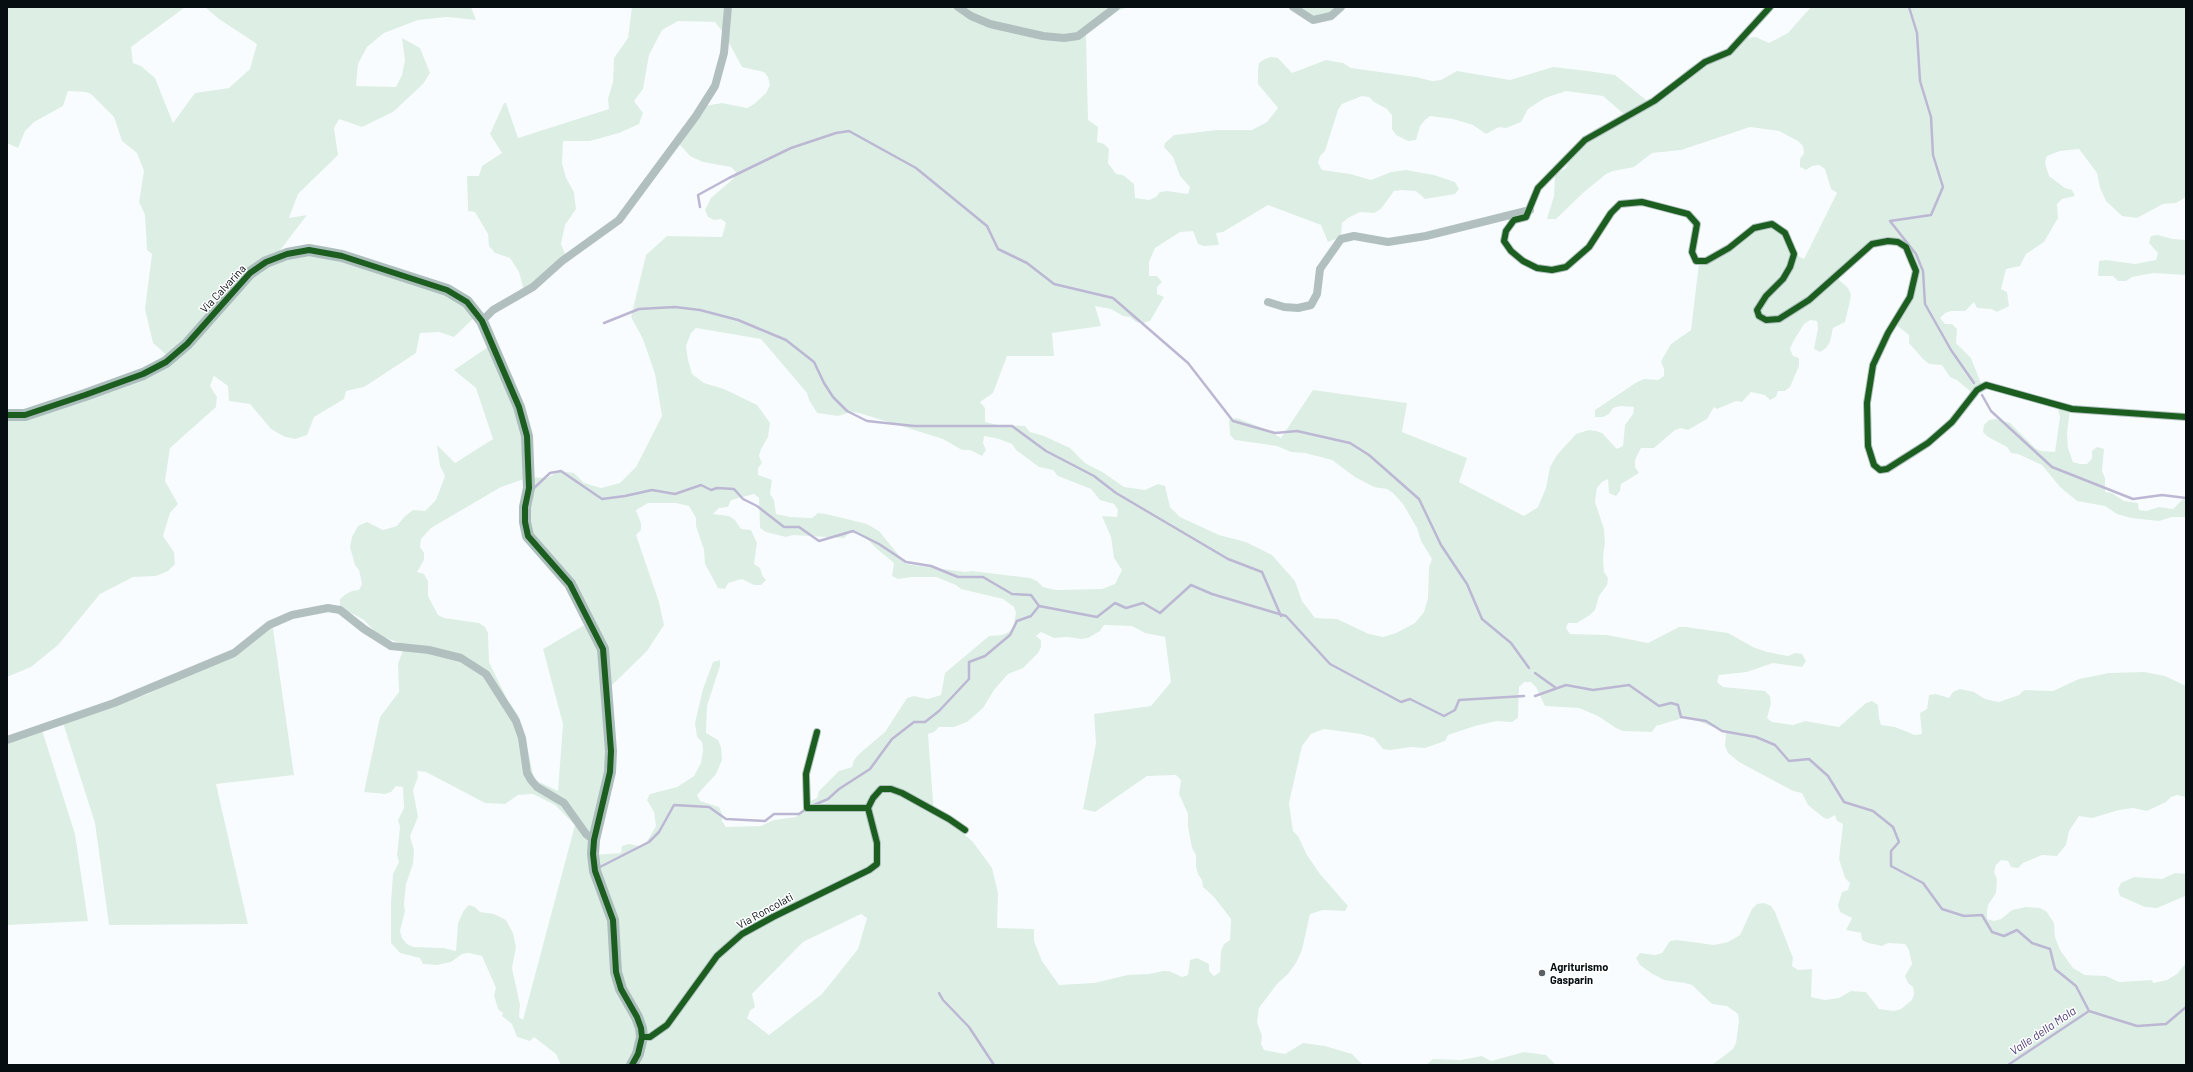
<!DOCTYPE html>
<html>
<head>
<meta charset="utf-8">
<style>
	body { margin:0 }
	#map { position:relative; width:2193px; height:1072px; overflow:hidden; background:#f9fcfe; font-family:Barlow,sans-serif }
	canvas { display:block }
	.frame { position:absolute; inset:0; border:8px solid #060e12; pointer-events:none }
</style>
</head>
<body>
<div id="map">
<canvas width="2193" height="1072"></canvas>
<div class="frame"></div>
</div>
<script>
const ctx = document.querySelector('canvas').getContext('2d');
ctx.lineJoin = 'round';
function paint(path, color) { ctx.fillStyle = color; ctx.fill(path, 'evenodd'); }
const toPath = rows => new Path2D(rows.map(r => 'M' + r).join(''));
function strokePath(path, color, width, dash) { ctx.strokeStyle = color; ctx.lineWidth = width; ctx.lineCap = dash ? 'butt' : 'round'; ctx.setLineDash(dash || []); ctx.stroke(path); }
function write(font, color, halo, rows, align = 'center') {
  ctx.font = font + ' Barlow,sans-serif'; ctx.lineWidth = 3; ctx.setLineDash([]); ctx.textBaseline = 'middle'; ctx.strokeStyle = halo; ctx.fillStyle = color; for (const [text, x, y, turn = 0] of rows) {
    ctx.save(); ctx.translate(x, y); ctx.rotate((+turn || 0) * Math.PI / 180); ctx.textAlign = isNaN(turn) ? turn : align; if (halo) ctx.strokeText(text, 0, 0); ctx.fillText(text, 0, 0); ctx.restore();
  }
}
paint(toPath([
	[7,7,191,7,184,8,131,47,133,63,141,66,155,78,173,123,195,93,229,88,250,69,257,44,219,19,205,7,471,7,476,20,447,17,418,20,384,33,367,47,358,64,356,86,396,87,402,75,405,60,402,38,420,48,430,73,423,84,393,112,362,127,339,119,334,128,338,155,298,194,289,218,307,215,278,253,320,250,425,281,478,314,454,337,439,332,420,333,416,353,364,387,346,391,344,399,314,417,307,435,295,439,285,437,271,429,250,404,229,401,228,386,214,376,210,386,217,397,216,407,170,448,165,481,178,504,170,513,163,536,174,552,175,564,168,571,156,576,133,577,100,594,58,645,31,667,7,677,7,414,47,408,169,357,153,343,145,309,152,254,147,250,145,215,139,202,144,171,137,153,122,141,114,117,91,94,86,92,68,91,63,106,34,122,25,131,18,148,7,143],
	[632,7,1129,7,1107,14,1086,34,1088,120,1098,127,1097,142,1104,144,1109,149,1108,163,1116,174,1123,175,1134,184,1135,198,1149,200,1156,197,1160,192,1167,191,1188,194,1190,187,1180,176,1173,157,1164,147,1165,143,1174,135,1217,130,1252,130,1267,122,1278,108,1258,84,1258,70,1259,63,1265,59,1271,57,1278,58,1292,73,1326,60,1343,63,1351,68,1416,77,1432,81,1441,80,1457,71,1510,80,1553,67,1588,71,1615,75,1651,104,1688,69,1700,62,1720,58,1746,38,1756,37,1769,43,1788,33,1811,7,2186,7,2186,197,2176,203,2163,204,2137,218,2122,216,2106,201,2100,188,2097,173,2079,149,2060,151,2047,156,2045,163,2049,176,2065,188,2072,190,2075,196,2062,199,2057,204,2058,218,2044,242,2026,254,2020,266,2006,269,2001,289,2007,292,2009,306,1997,312,1991,309,1977,308,1974,302,1965,311,1951,311,1945,313,1940,318,1945,324,1952,324,1957,329,1956,343,1971,358,1982,386,1972,393,1957,380,1950,377,1942,365,1929,364,1923,359,1909,343,1909,335,1895,324,1916,274,1910,254,1898,240,1886,237,1874,242,1835,276,1848,288,1851,294,1850,301,1845,322,1833,328,1830,342,1826,348,1820,352,1814,349,1818,328,1817,321,1810,320,1804,324,1793,342,1790,349,1793,356,1799,358,1799,366,1790,387,1785,391,1778,391,1776,397,1770,400,1765,395,1751,392,1742,402,1736,401,1717,409,1714,407,1707,419,1688,430,1681,428,1675,430,1654,448,1641,448,1635,460,1635,467,1639,473,1621,484,1620,491,1616,496,1609,493,1608,479,1602,482,1597,488,1595,502,1604,529,1605,543,1603,557,1604,572,1608,578,1607,585,1599,596,1595,610,1590,615,1577,623,1568,623,1566,628,1570,634,1607,635,1648,643,1679,627,1686,627,1728,633,1753,647,1767,652,1788,656,1795,653,1802,654,1806,661,1802,667,1773,663,1747,672,1719,675,1717,682,1723,687,1765,691,1770,696,1771,703,1767,718,1772,722,1793,725,1805,721,1839,727,1866,703,1872,701,1878,705,1879,718,1881,725,1895,727,1915,735,1922,734,1920,713,1927,709,1929,695,1936,694,1949,698,1953,692,1960,689,1974,692,1985,699,1999,702,2019,695,2024,690,2053,691,2079,679,2109,673,2144,672,2165,676,2186,686,2186,797,2177,795,2171,797,2166,802,2147,811,2133,808,2119,810,2092,818,2079,816,2069,831,2066,845,2057,856,2042,855,2023,863,2018,868,2011,867,2008,861,2001,860,1996,865,1994,872,1997,879,1996,893,1988,905,1987,912,1987,919,1994,921,2001,919,2012,910,2026,907,2040,908,2046,911,2054,923,2055,937,2060,950,2073,968,2085,975,2106,976,2119,982,2152,980,2153,983,2167,980,2177,974,2186,963,2186,1065,1712,1065,1733,1049,1736,1043,1739,1021,1738,1014,1727,1006,1712,1004,1692,985,1685,983,1664,980,1651,973,1640,965,1636,958,1640,953,1655,955,1662,953,1670,941,1677,940,1714,945,1728,942,1740,935,1752,909,1757,904,1764,903,1771,906,1775,912,1793,958,1792,966,1798,970,1812,969,1811,997,1825,1000,1839,998,1851,991,1866,992,1879,1009,1894,1011,1901,1009,1912,1000,1914,994,1913,987,1908,983,1905,976,1912,964,1909,950,1905,944,1888,943,1882,946,1868,943,1862,940,1861,933,1846,930,1852,918,1840,912,1838,905,1842,892,1848,890,1850,883,1845,878,1839,859,1843,824,1837,821,1835,815,1828,819,1824,818,1808,805,1802,793,1793,791,1739,762,1728,753,1725,746,1726,732,1698,721,1683,718,1656,726,1652,732,1623,731,1616,728,1598,716,1579,708,1545,706,1536,687,1531,682,1524,682,1519,687,1518,718,1512,722,1497,721,1475,726,1448,735,1445,741,1425,748,1411,747,1390,750,1383,749,1374,738,1361,734,1324,729,1311,734,1302,746,1289,803,1293,831,1298,836,1307,855,1320,874,1348,906,1345,911,1323,910,1310,914,1302,950,1296,963,1288,974,1277,984,1259,1008,1257,1022,1262,1036,1261,1044,1264,1050,1285,1054,1303,1043,1325,1046,1352,1054,1363,1065,561,1065,556,1054,534,1037,530,1041,517,1037,512,1024,502,1016,503,1013,498,1009,494,995,496,988,482,956,469,953,462,954,451,962,437,965,423,964,420,958,400,953,391,943,391,902,393,874,399,862,397,855,400,827,398,820,404,808,403,787,396,786,391,792,385,794,364,792,380,717,399,692,398,664,405,645,378,635,364,620,351,613,344,612,340,606,340,599,346,594,352,591,359,590,362,584,359,570,355,565,350,547,352,537,358,526,367,522,383,530,397,526,404,517,413,510,425,511,436,500,445,476,440,466,437,445,455,463,493,439,476,388,454,370,488,347,524,430,527,477,547,478,559,471,574,473,584,483,601,488,620,483,636,467,662,416,655,374,643,339,631,317,646,255,667,236,722,237,726,223,721,219,714,220,708,217,705,210,711,198,733,179,736,172,731,167,703,162,690,156,680,145,681,132,699,107,722,103,747,108,754,104,766,93,770,85,768,77,764,72,742,67,723,32,715,22,678,21,662,30,649,55,643,89,634,101,643,113,639,124,619,133,590,141,563,141,562,163,566,178,574,192,576,209,565,225,561,244,566,256,524,291,519,272,510,258,495,253,489,246,488,234,475,212,468,211,467,176,479,176,482,166,502,153,490,134,504,103,506,103,518,138,609,109,608,99,613,82,614,58,628,38],
	[1566,91,1603,96,1625,115,1575,149,1566,168,1555,175,1554,196,1547,219,1556,219,1583,193,1606,174,1613,171,1634,167,1652,153,1681,150,1750,127,1779,131,1798,141,1803,146,1804,153,1800,159,1800,167,1806,170,1812,166,1819,165,1825,169,1831,189,1837,193,1804,259,1790,252,1780,227,1766,224,1699,263,1691,330,1671,344,1664,356,1661,362,1664,369,1664,376,1658,380,1644,379,1637,382,1595,410,1595,417,1603,417,1609,414,1613,408,1620,406,1634,407,1633,414,1625,425,1623,446,1617,449,1602,433,1596,431,1589,430,1576,434,1557,455,1550,467,1546,488,1538,507,1524,516,1459,482,1467,458,1402,432,1407,403,1313,390,1281,438,1268,430,1236,418,1229,420,1230,435,1235,440,1277,446,1291,452,1305,453,1332,460,1355,477,1374,487,1387,489,1393,493,1403,504,1417,528,1421,541,1432,559,1429,567,1428,598,1424,612,1415,623,1396,633,1383,637,1369,634,1337,619,1315,618,1302,601,1295,581,1272,555,1246,542,1219,535,1180,517,1170,507,1165,486,1158,484,1145,490,1124,487,1104,473,1085,463,1070,448,1044,436,1030,432,1025,426,998,425,985,422,985,408,980,402,993,393,1007,356,1054,356,1052,333,1101,326,1095,306,1111,309,1123,316,1130,317,1136,322,1143,323,1150,321,1164,297,1157,294,1157,287,1162,282,1157,276,1149,276,1149,262,1155,248,1180,232,1193,231,1198,244,1204,246,1219,245,1216,233,1223,232,1268,205,1321,225,1328,242,1341,237,1342,223,1348,218,1360,212,1374,213,1381,209,1394,191,1402,190,1416,191,1425,199,1455,194,1459,189,1455,182,1434,175,1406,170,1391,172,1371,180,1350,174,1322,170,1318,163,1320,156,1325,151,1338,110,1342,104,1362,96,1369,97,1374,102,1387,109,1392,115,1392,129,1396,135,1408,141,1416,140,1420,126,1425,120,1430,116,1453,119,1473,125,1486,134,1499,127,1506,128,1521,122,1528,109,1545,98],
	[696,328,761,339,807,393,809,400,817,413,838,416,851,412,859,413,943,439,962,450,970,450,982,456,986,450,983,443,984,436,999,439,1012,444,1016,450,1039,467,1053,470,1058,476,1091,489,1100,500,1114,504,1118,510,1117,517,1102,516,1111,537,1114,558,1122,570,1115,584,1102,589,1056,590,1043,587,1037,581,1030,578,972,571,965,572,906,564,879,531,867,524,826,514,818,513,812,518,790,517,776,514,774,500,770,494,772,480,758,475,758,468,762,463,759,456,761,449,768,437,770,423,757,405,724,389,704,383,692,374,688,360,686,346,691,333],
	[527,478,527,536,568,582,588,623,543,649,563,724,558,791,537,781,533,774,526,741,518,715,508,701,489,662,488,633,485,627,479,623,444,618,438,615,428,596,428,581,424,574,417,572,424,560,424,553,420,547,421,539,431,528,501,487],
	[754,494,759,498,760,528,766,532,786,537,793,535,844,538,849,533,862,534,877,549,894,563,892,576,898,579,912,577,936,577,956,585,961,589,1003,599,1014,607,1016,613,1013,627,1009,632,1002,635,989,636,945,673,941,695,928,699,914,696,907,698,885,732,859,754,854,760,852,767,839,771,819,791,817,798,811,801,796,817,774,820,761,826,726,827,722,821,722,814,719,807,700,801,697,795,716,774,722,760,721,747,718,740,706,733,707,706,720,666,720,660,713,662,703,689,695,723,697,737,702,742,703,750,701,763,694,776,677,787,650,794,647,800,654,812,656,826,646,843,639,846,629,844,622,846,621,853,591,855,610,740,605,692,647,651,664,625,659,602,636,535,641,530,641,523,636,510,648,503,676,503,689,506,696,518,696,526,704,550,705,564,718,588,725,589,728,583,742,579,754,585,761,585,766,580,762,575,760,568,754,564,757,543,751,530,741,529,735,520,729,516,713,514,719,508,728,507,731,500],
	[1104,625,1132,626,1145,633,1165,637,1171,682,1151,706,1094,714,1096,743,1083,809,1095,812,1147,776,1176,775,1181,780,1179,794,1188,814,1188,827,1192,848,1196,855,1196,867,1198,874,1202,880,1203,887,1214,897,1231,919,1230,940,1224,944,1221,951,1220,972,1214,976,1209,971,1209,964,1197,958,1190,960,1188,975,1182,977,1169,971,1163,971,1149,974,1128,975,1094,983,1059,985,1042,961,1034,941,1034,929,997,928,998,893,992,868,973,842,958,829,934,814,928,734,934,732,939,727,954,727,967,722,983,708,994,690,1008,674,1023,668,1038,653,1041,647,1041,640,1036,636,1041,632,1054,638,1067,637,1082,639,1088,638,1100,631],
	[417,771,426,772,485,803,505,804,518,795,533,794,555,805,575,825,523,1020,519,1017,520,1005,512,968,516,947,513,933,506,920,494,914,480,912,475,907,469,905,464,910,458,923,456,951,443,948,413,947,407,944,402,938,400,931,405,911,404,904,406,884,413,864,414,850,410,836,418,817,413,790,418,777],
	[861,914,867,918,858,949,822,994,769,1035,747,1018,750,1011,755,1007,752,994,803,942],
	[1295,7,1344,7,1324,21],
	[2158,235,2172,239,2186,240,2186,275,2153,273,2132,277,2126,281,2118,281,2113,276,2098,276,2099,261,2106,260,2135,264,2156,260,2158,253,2149,243,2151,236],
	[2057,405,2070,409,2067,434,2068,448,2073,462,2080,464,2087,464,2092,458,2092,451,2097,447,2104,449,2102,471,2105,478,2105,492,2112,493,2124,501,2138,503,2139,510,2146,511,2159,507,2173,509,2183,499,2186,500,2186,517,2172,517,2159,521,2131,518,2117,514,2105,506,2077,501,2060,487,2042,465,2018,454,2011,453,2007,447,1988,437,1983,432,1984,425,1989,420,1996,419,2010,423,2035,448,2041,451,2055,452,2060,417],
	[272,622,294,775,216,784,248,924,109,925,95,823,63,723,148,694,247,643],
	[42,730,75,834,88,921,7,925,7,743],
	[2175,873,2186,874,2186,895,2183,897,2157,908,2145,907,2120,896,2118,889,2121,883,2134,877,2162,879],
	[1524,1052,1546,1055,1556,1065,1426,1065,1433,1059,1461,1060,1482,1056,1491,1061]
]), '#ddefe5');
strokePath(toPath([
	[1909,7,1917,33,1920,81,1931,117,1933,155,1943,187,1931,215,1890,221,1916,254,1923,271,1925,304,1951,350,1974,383],
	[700,207,698,195,729,178,791,148,836,133,849,131,916,168,987,226,998,249,1027,263,1054,284,1113,298,1188,363,1233,421,1275,433,1297,431,1350,443,1369,455,1419,499,1441,545,1467,584,1482,619,1511,643,1529,668],
	[604,323,639,309,675,307,700,310,738,320,786,340,814,362,824,383,833,397,847,411,867,421,914,426,1012,426,1046,451,1094,476,1116,493,1228,559,1262,572,1281,616],
	[1982,395,1991,411,2052,467,2133,499,2162,495,2186,498],
	[533,489,550,473,561,471,602,499,625,496,652,490,675,494,701,485,711,490,717,488,734,489,743,499,757,506,784,527,799,527,819,541,853,531,879,544,906,562,931,566,958,577,983,577,1012,594,1031,595,1039,606,1097,617,1115,603,1126,608,1143,603,1160,613,1191,585,1212,594,1286,616,1330,664,1401,702,1410,699,1444,716,1455,710,1459,700,1524,696],
	[1535,673,1556,688],
	[1535,696,1566,685,1593,690,1629,685,1659,706,1671,703,1678,705,1681,717,1706,721,1722,731,1756,737,1775,745,1789,761,1809,759,1828,776,1844,802,1873,811,1893,827,1899,842,1891,851,1891,866,1923,883,1942,909,1964,916,1982,915,1992,932,2004,936,2017,930,2032,943,2050,949,2055,969,2076,986,2089,1011],
	[814,805,828,799,839,789,870,769,892,739,914,722,925,722,939,711,969,679,969,662,985,656,1010,635,1017,621,1031,616,1039,606],
	[598,868,649,842,659,832,674,805,709,807,726,819,765,821,774,814,799,814,806,809],
	[939,993,943,1000,969,1027,994,1065],
	[2089,1011,2137,1026,2166,1024,2186,1007],
	[2008,1065,2089,1011]
]), '#bcb7d3', 2.5);
strokePath(toPath([
	[958,7,971,16,990,24,1043,36,1064,38,1078,36,1116,7],
	[1293,7,1313,20,1331,16,1341,7],
	[1770,7,1729,52,1705,62,1654,101,1585,140,1538,188,1526,217,1514,220,1506,231,1504,241,1511,251,1523,261,1537,268,1552,270,1566,267,1589,247,1611,213,1620,204,1642,202,1688,214,1697,224,1692,252,1696,261,1706,261,1729,248,1754,228,1772,224,1785,233,1794,254,1790,267,1783,279,1766,296,1757,310,1759,316,1766,320,1779,319,1809,300,1872,244,1888,241,1898,242,1906,247,1916,271,1910,297,1888,333,1873,365,1867,403,1868,446,1874,465,1880,470,1887,469,1928,443,1952,422,1977,390,1986,385,2072,409,2186,417],
	[1268,302,1284,307,1298,308,1311,305,1317,294,1320,269,1341,239,1354,236,1388,242,1426,236,1530,210],
	[482,321,493,310,533,287,562,261,619,220,696,116,715,86,724,53,728,7],
	[817,732,806,774,807,808,868,808,873,798,881,789,891,789,902,793,949,819,965,830],
	[7,740,114,703,234,653,269,625,292,615,328,608,340,610,364,629,391,646,429,650,461,658,486,674,516,721,522,738,527,773,531,780,537,787,564,803,586,834,594,840],
	[642,1037,650,1037,667,1025,717,956,742,934,773,917,869,870,877,864,877,843,868,808]
]), '#b1c0bf', 8);
strokePath(toPath([
	[7,415,25,415,85,395,143,374,166,362,187,344,250,273,266,262,287,254,309,250,342,256,447,290,467,302,482,321,519,407,527,436,529,488,525,507,525,522,528,536,570,584,603,649,611,751,610,772,594,840,593,854,595,871,613,920,616,972,621,989,637,1017,641,1028,642,1037,638,1054,632,1065]
]), '#adbfbd', 12);
strokePath(toPath([
	[1770,7,1729,52,1705,62,1654,101,1585,140,1538,188,1526,217,1514,220,1506,231,1504,241,1511,251,1523,261,1537,268,1552,270,1566,267,1589,247,1611,213,1620,204,1642,202,1688,214,1697,224,1692,252,1696,261,1706,261,1729,248,1754,228,1772,224,1785,233,1794,254,1790,267,1783,279,1766,296,1757,310,1759,316,1766,320,1779,319,1809,300,1872,244,1888,241,1898,242,1906,247,1916,271,1910,297,1888,333,1873,365,1867,403,1868,446,1874,465,1880,470,1887,469,1928,443,1952,422,1977,390,1986,385,2072,409,2186,417],
	[7,415,25,415,85,395,143,374,166,362,187,344,250,273,266,262,287,254,309,250,342,256,447,290,467,302,482,321,519,407,527,436,529,488,525,507,525,522,528,536,570,584,603,649,611,751,610,772,594,840,593,854,595,871,613,920,616,972,621,989,637,1017,641,1028,642,1037,638,1054,632,1065],
	[817,732,806,774,807,808,868,808,873,798,881,789,891,789,902,793,949,819,965,830],
	[642,1037,650,1037,667,1025,717,956,742,934,773,917,869,870,877,864,877,843,868,808]
]), '#1b5e20', 6);
for (const [x, y, r, color] of [
	[1542,973,4,"#5b6165"]
]) { const dot = new Path2D(); dot.arc(x, y, r, 0, 2 * Math.PI); ctx.fillStyle = color; ctx.fill(dot); strokePath(dot, '#fff', 1.5); }
write('11px', '#060e12', '#fff', [
	["Via Calvarina",223,289,-47],
	["Via Roncolati",765,911,-29]
]);
write('bold 11px', '#060e12', '#fff', [
	["Agriturismo",1550,967],
	["Gasparin",1550,980]
], 'left');
write('italic 12px', '#4e3f75', '#fff', [
	["Valle della Mola",2043,1031,-34]
]);
</script>
</body>
</html>
